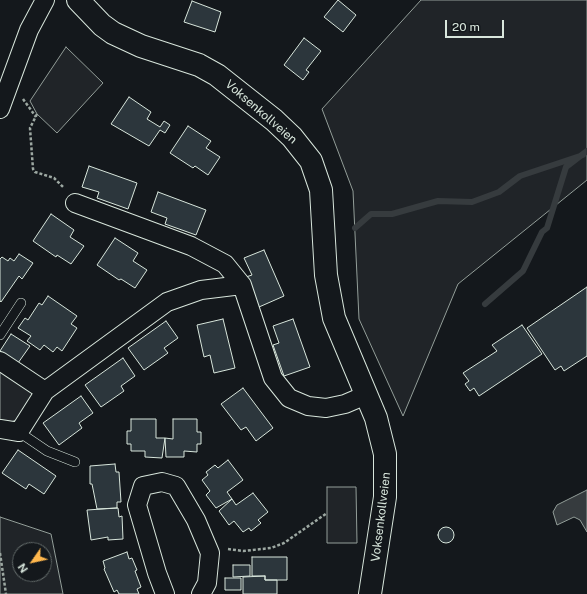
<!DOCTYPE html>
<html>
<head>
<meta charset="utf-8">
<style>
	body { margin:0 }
	#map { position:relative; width:587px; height:594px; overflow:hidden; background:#14181c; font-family:"Public Sans",sans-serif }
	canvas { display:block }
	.north { position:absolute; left:12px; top:542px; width:40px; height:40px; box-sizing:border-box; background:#14181c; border:1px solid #626a69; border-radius:50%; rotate:236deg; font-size:11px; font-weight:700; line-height:16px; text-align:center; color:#d8e6dc }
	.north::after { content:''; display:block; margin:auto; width:14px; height:18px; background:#ffb74d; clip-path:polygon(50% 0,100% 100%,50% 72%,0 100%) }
	.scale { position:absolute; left:445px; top:20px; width:59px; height:18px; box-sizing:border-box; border:2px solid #d8e6dc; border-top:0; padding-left:5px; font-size:12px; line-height:14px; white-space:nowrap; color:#d8e6dc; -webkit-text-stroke:3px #14181c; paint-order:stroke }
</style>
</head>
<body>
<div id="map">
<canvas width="587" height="594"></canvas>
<div class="north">N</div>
<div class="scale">20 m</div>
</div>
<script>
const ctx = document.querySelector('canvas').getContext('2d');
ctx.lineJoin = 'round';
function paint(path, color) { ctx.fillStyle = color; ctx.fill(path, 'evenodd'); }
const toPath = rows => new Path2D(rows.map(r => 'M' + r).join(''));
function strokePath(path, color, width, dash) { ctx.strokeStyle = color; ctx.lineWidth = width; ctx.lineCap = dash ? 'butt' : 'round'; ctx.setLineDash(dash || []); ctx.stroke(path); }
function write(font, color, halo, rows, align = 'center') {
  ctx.font = font + ' "Public Sans",sans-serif'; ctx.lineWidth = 3; ctx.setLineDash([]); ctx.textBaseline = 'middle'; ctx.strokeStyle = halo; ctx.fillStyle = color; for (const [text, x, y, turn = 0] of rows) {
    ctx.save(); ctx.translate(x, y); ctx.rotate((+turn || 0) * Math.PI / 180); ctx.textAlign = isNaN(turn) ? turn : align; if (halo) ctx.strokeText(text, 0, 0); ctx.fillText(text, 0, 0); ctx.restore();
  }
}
const green = toPath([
	[421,0,587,0,587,180,458,284,403,416,359,319,353,191,322,109,421,0],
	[66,47,103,83,57,133,37,114,30,101,66,47],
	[0,370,33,393,16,420,11,422,0,420,0,370],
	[327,487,356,487,357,543,327,543,327,487],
	[0,517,51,534,63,594,0,594,0,517],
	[20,550,44,550,44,574,20,574,20,550]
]);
paint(green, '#202428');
strokePath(green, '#939e99', 1);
const water = toPath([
	[587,490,587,532,580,520,574,517,557,525,553,512,557,505,587,490]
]);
paint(water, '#363b3e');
strokePath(water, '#939e99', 1);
strokePath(toPath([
	[355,228,371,214,392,214,438,201,472,202,499,192,520,176,583,155],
	[485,304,523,271,542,232,547,228,566,167,587,151]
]), '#363b3e', 6);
const building = toPath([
	[338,0,356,15,343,32,324,17,338,0],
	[192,1,221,12,215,32,184,22,192,1],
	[304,38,321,51,306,70,309,72,303,80,284,65,304,38],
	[129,97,151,112,147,119,160,127,164,121,170,125,165,133,160,130,149,146,111,124,129,97],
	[188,126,211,141,206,148,220,157,208,175,195,166,193,168,170,153,188,126],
	[89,166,137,183,128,209,97,198,99,192,82,187,89,166],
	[158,192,206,210,196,235,165,224,167,218,151,212,158,192],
	[51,214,74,230,70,237,84,246,71,264,57,255,56,257,33,241,51,214],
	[115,238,138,253,133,261,147,270,135,288,121,279,119,280,97,265,115,238],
	[264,250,284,296,259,307,246,277,252,275,244,258,264,250],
	[19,254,33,263,22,279,19,276,1,302,0,301,0,259,2,257,8,261,10,258,14,261,19,254],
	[587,287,587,356,564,371,561,366,555,370,527,328,587,287],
	[48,296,77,316,71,324,77,328,62,351,57,347,53,352,44,345,40,350,27,341,31,336,18,328,25,318,28,320,39,303,42,305,48,296],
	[223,319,235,368,214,373,210,355,204,357,197,325,223,319],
	[293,319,310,367,284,376,273,345,279,343,273,326,293,319],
	[166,321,178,338,164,348,168,353,144,370,128,348,166,321],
	[522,325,542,354,479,396,474,388,470,391,465,384,469,381,463,373,497,351,492,345,522,325],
	[11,334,30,346,18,363,0,351,11,334],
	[123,358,135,376,121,386,124,391,101,407,85,385,123,358],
	[243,388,273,428,256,441,246,427,241,430,221,404,243,388],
	[81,396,93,413,79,423,82,428,59,445,43,423,81,396],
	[131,419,156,419,156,438,165,438,162,458,145,457,145,451,131,451,131,444,127,444,127,431,131,431,131,419],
	[173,419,197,419,197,432,201,432,201,444,197,444,197,452,184,451,184,457,166,457,165,438,173,439,173,419],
	[18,450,56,476,44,494,29,484,26,489,2,473,18,450],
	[228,460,243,480,227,492,232,499,216,508,206,495,210,491,202,480,208,475,206,472,215,465,218,468,228,460],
	[115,464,116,472,119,472,121,502,117,502,117,508,97,509,92,484,90,484,90,466,115,464],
	[253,493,268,512,258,520,261,523,251,531,249,528,243,532,234,521,229,525,219,511,232,499,236,505,253,493],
	[117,508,118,508,119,517,122,516,123,539,108,540,108,537,91,540,87,510,117,508],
	'438 535a8 8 0 1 1 16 0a8 8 0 1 1-16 0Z',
	[127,552,129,559,132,558,137,570,135,571,141,587,137,589,139,594,119,594,117,590,114,592,104,569,105,568,103,561,127,552],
	[252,557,287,557,287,580,265,580,265,576,252,576,252,557],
	[233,565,250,565,250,576,233,577,233,565],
	[265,576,265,580,277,580,277,594,243,594,243,577,265,576],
	[225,578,241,578,241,590,225,590,225,578]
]);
paint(building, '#2c363c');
strokePath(building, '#d8e6dc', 1);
const service = toPath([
	[0,335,21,303],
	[19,432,47,451,75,462]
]);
const minor = toPath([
	[0,109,29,30,45,0],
	[75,203,191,246,225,264,242,285],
	[0,361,45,391],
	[0,429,19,432,45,391,167,302,201,290,242,285,273,378,289,398,308,406,326,408,345,404,366,395],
	[165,594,157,573,137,505,143,486,162,482,176,486,196,520,210,553,207,583,201,594]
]);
const tertiary = toPath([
	[78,0,102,25,113,33,141,46,199,65,217,75,274,120,292,137,311,161,321,190,326,275,334,318,376,418,385,454,385,497,370,594]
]);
strokePath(service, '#d8e6dc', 10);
strokePath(minor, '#d8e6dc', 20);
strokePath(tertiary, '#d8e6dc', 24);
strokePath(toPath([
	[23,99,36,117],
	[37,114,30,128,33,169,35,172,54,178,64,188],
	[228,549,243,551,271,548,284,543,327,513],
	[0,553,6,594]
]), '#9da8a2', 2.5, [3, 2]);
strokePath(service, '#14181c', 9);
strokePath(minor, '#14181c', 18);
strokePath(tertiary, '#14181c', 22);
write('12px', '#d8e6dc', '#14181c', [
	["Voksenkollveien",261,112,41],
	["Voksenkollveien",381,517,-83]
]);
</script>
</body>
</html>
